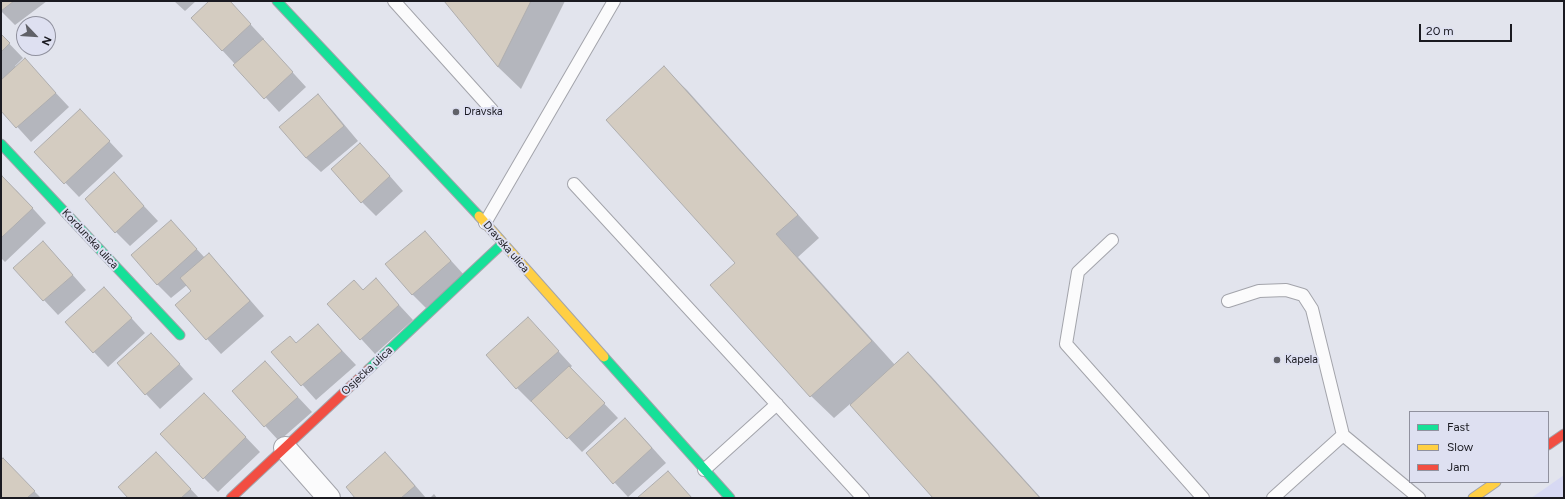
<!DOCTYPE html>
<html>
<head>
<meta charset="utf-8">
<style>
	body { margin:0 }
	#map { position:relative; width:1565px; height:499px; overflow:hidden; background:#e2e4ed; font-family:Figtree,sans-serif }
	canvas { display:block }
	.frame { position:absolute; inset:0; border:2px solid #1a1a21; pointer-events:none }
	.legend { position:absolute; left:1409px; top:411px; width:140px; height:72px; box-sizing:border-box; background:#dee0f1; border:1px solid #90919e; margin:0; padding:5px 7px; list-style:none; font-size:12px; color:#1a1a21 }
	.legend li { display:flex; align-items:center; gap:8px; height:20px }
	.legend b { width:20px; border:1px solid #90919e }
	.north { position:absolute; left:16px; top:16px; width:40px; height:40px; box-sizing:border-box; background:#dee0f1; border:1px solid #90919e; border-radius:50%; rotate:115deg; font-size:11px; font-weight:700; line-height:16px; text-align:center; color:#1a1a21 }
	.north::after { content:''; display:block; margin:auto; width:14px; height:18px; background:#606168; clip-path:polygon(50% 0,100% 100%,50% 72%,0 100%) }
	.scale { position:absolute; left:1419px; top:24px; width:93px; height:18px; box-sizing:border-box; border:2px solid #1a1a21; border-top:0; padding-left:5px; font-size:12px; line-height:14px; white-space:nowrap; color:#1a1a21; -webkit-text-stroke:3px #dee0f1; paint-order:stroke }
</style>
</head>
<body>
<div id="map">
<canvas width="1565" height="499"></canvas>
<div class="frame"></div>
<ul class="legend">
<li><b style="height:5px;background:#16e098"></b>Fast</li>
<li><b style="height:5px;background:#ffcf43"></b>Slow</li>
<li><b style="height:5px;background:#f24e42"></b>Jam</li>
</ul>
<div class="north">N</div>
<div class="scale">20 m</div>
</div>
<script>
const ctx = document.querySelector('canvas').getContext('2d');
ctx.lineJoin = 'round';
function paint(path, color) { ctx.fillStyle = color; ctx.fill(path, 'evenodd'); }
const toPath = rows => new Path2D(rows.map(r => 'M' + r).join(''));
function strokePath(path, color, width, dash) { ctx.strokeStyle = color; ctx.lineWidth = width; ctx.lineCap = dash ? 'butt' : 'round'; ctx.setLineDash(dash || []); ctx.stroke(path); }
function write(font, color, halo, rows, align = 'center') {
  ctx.font = font + ' Figtree,sans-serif'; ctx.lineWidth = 4; ctx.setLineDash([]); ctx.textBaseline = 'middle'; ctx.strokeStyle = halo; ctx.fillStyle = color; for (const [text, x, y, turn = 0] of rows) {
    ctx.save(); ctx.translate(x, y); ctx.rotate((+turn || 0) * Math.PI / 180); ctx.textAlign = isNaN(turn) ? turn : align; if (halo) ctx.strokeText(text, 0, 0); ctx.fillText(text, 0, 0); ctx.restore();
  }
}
paint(toPath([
	[1564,475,1564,498,1531,498,1547,487]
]), '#d7d9f3');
paint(toPath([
	[1,1,47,1,15,25,1,11],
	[174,1,196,1,185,11],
	[211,1,229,1,264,39,263,40,306,87,279,112,222,50],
	[445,1,565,1,521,89,498,67],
	[1,35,23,58,15,66,16,68,25,60,69,107,31,142,1,109],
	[664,68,687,90,819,238,798,257,895,365,908,353,931,376,1041,498,935,498,850,404,834,418,811,396,736,263],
	[318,96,332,110,358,141,321,172,306,158],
	[94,125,123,156,79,197,36,152],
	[374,158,403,191,376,216,362,202],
	[114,174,158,221,130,246,116,232],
	[1,178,17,191,46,223,5,262,1,258],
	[171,221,205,258,209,255,223,269,264,316,221,354,176,305,192,291,187,285,171,298,157,284],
	[425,232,465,276,426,308,412,294],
	[57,257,86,290,58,315,14,268],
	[376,280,413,320,375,354,329,304,363,291],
	[104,288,145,333,108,367,66,322],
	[528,318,572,366,570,368,618,418,582,452,533,401,531,402,517,388],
	[318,325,356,365,316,400,273,352,296,344],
	[165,348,193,379,160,409,118,364],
	[265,362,312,412,279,441,233,391],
	[218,408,260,452,218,492,204,478],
	[639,433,666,463,628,497,587,453],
	[385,454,400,468,426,498,357,498],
	[1,457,2,459,41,498,1,498],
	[170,467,199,498,130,498],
	[434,494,437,498,430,498]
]), '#0003');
const building = toPath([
	[1,1,14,1,1,11,1,1],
	[209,1,230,1,251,24,222,51,191,18,209,1],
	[444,1,531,1,498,67,444,1],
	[1,34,10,43,1,52,1,34],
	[263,39,293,72,264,99,233,65,263,39],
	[25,58,56,93,16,128,1,111,1,80,25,58],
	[664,66,798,215,776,234,872,341,810,397,710,285,735,263,606,120,664,66],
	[318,94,344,126,306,158,279,127,318,94],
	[80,109,110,141,64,184,34,152,80,109],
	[360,143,390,176,361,203,331,169,360,143],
	[114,172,144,206,115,233,85,199,114,172],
	[2,176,33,208,1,238,1,177,2,176],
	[171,220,197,249,157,285,131,255,171,220],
	[425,231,451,261,412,295,385,264,425,231],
	[43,241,73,275,43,301,13,268,43,241],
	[209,253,250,301,206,340,175,305,191,291,180,278,209,253],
	[376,278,399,305,360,340,327,304,354,280,363,290,376,278],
	[104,287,132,318,93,353,65,322,104,287],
	[528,317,559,351,516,389,486,355,528,317],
	[318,324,342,351,301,386,271,352,290,336,296,343,318,324],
	[151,333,180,364,145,395,117,363,151,333],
	[908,352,1040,498,933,498,850,405,908,352],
	[265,361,298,397,264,427,232,391,265,361],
	[569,366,605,403,567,439,531,401,569,366],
	[204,393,246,437,203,479,160,434,204,393],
	[625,418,652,448,613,484,586,453,625,418],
	[156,452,191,489,181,498,128,498,118,487,156,452],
	[385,452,415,486,401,498,355,498,346,487,385,452],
	[3,458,35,491,27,498,1,498,1,460,3,458],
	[668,471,692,498,637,498,668,471]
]);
paint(building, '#d4ccc1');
strokePath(building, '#aeadae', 1);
const lane = toPath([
	[394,1,492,110],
	[574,184,863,498],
	[485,223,614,1],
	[1112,240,1078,272,1066,344,1203,498],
	[1228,301,1259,291,1286,290,1303,295,1312,309,1343,435],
	[704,470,777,404],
	[1273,498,1343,435,1419,498]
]);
const street = toPath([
	[285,448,329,498]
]);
const fast = toPath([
	[277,1,479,216],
	[1,144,180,335],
	[604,357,730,498],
	[369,369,502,244]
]);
const slow = toPath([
	[479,216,604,357],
	[1473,498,1496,482]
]);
const jam = toPath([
	[1548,445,1564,434],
	[231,498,369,369]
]);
strokePath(lane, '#a3a4ab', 14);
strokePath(street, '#a3a4ab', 24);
strokePath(fast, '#a3a4ab', 11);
strokePath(slow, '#a3a4ab', 11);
strokePath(jam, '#a3a4ab', 11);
strokePath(lane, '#fbfbfc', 12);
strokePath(street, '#fbfbfc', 22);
strokePath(fast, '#16e098', 9);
strokePath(slow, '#ffcf43', 9);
strokePath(jam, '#f24e42', 9);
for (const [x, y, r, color] of [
	[456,112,4,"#606168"],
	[1277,360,4,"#606168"]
]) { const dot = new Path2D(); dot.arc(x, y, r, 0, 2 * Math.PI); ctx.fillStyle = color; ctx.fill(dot); strokePath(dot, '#dee0f1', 1.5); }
write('11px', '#1a1a21', '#dee0f1', [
	["Dravska",464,112],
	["Kapela",1285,360]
], 'left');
write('11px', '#1a1a21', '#dee0f1', [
	["Kordunska ulica",90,239,47],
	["Dravska ulica",506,247,49],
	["Osječka ulica",367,371,-43]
]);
</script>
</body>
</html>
